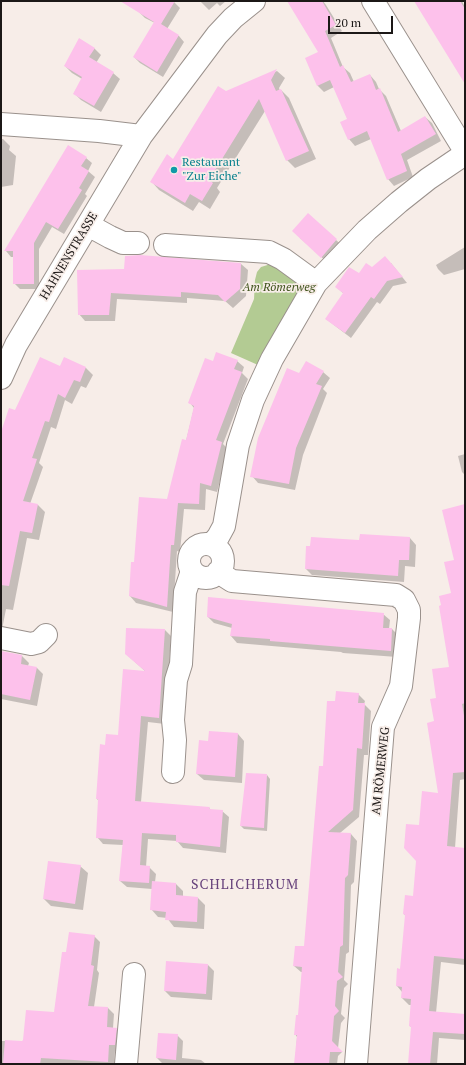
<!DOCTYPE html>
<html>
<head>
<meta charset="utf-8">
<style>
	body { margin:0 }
	#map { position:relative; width:466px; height:1065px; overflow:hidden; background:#f7ede8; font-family:"PT Serif",serif }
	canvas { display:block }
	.frame { position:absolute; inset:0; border:2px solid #1c1817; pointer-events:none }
	.scale { position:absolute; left:328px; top:16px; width:65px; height:18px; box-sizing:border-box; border:2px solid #1c1817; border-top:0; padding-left:5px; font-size:12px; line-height:14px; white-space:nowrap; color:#1c1817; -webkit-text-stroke:3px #f7ede8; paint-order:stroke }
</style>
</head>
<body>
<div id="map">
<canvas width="466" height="1065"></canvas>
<div class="frame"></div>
<div class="scale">20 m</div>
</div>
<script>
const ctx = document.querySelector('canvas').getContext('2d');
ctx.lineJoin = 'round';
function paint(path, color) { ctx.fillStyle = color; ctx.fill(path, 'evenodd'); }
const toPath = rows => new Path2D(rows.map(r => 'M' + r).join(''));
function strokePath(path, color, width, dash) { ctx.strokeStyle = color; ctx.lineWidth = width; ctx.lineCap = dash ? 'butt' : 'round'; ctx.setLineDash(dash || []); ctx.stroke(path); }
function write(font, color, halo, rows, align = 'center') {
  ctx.font = font + ' "PT Serif",serif'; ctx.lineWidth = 3.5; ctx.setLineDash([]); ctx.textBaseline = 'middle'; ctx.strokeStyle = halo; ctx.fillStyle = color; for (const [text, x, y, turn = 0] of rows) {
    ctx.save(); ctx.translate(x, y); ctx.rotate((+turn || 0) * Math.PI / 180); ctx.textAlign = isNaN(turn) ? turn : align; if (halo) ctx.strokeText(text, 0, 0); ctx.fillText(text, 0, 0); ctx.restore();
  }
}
paint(toPath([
	[274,263,306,281,258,365,231,353,254,299,255,280,257,272,261,267]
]), '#b3cb93');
paint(toPath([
	[146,1,173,1,180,8,167,29,179,36,184,42,163,77,140,63,134,57,155,23,145,18,139,12],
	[200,1,226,1,220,6,217,3,209,10],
	[316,1,323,1,326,5,342,31,331,38,343,67,350,73,354,82,370,75,376,82,379,89,386,96,401,131,425,117,432,123,441,141,407,160,413,177,394,186,388,179,371,139,355,146,349,139,348,120,334,87,324,92,317,85,320,52],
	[415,1,462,1,465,7,465,81],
	[94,48,101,55,96,63,113,73,120,79,101,112,81,100,74,93,82,79,72,73,65,66],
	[277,71,285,78,279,88,280,91,281,90,289,98,316,159,295,168,287,160,265,111,217,188,220,192,210,209,199,202,193,211,159,190,151,181,174,160,226,93],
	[1,139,3,139,10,146,9,150,16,156,13,185,1,187],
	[69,147,86,158,92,163,88,171,95,177,85,194,87,196,64,234,52,227,39,249,39,289,20,289,14,283,14,257,11,257,6,251],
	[300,238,336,240,344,247,329,264],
	[465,247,465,269,444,275,438,269,436,265],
	[161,257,241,264,248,270,246,296,233,308,225,301,187,298,187,303,117,299,115,321,85,321,79,314,125,270],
	[391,263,407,283,393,286,380,304,377,302,351,338,326,319,344,294,336,287,372,268],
	[65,358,86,368,93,375,86,388,81,386,72,404,65,400,56,429,51,427,39,463,43,467,30,504,38,505,45,512,39,540,27,538,13,610,6,609,1,635,1,436,16,411,60,367],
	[237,361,244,367,242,373,248,379,223,444,228,449,217,492,206,489,205,510,184,509,180,552,177,551,173,612,136,603,130,596,135,564,168,500,186,441,194,408,190,403,213,362],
	[323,372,330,378,323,389,327,393,303,455,295,490,258,483,252,476,299,374],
	[465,454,465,475,462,472,458,456],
	[465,506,465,779,460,780,455,848,465,849,465,965,441,962,436,1013,465,1015,465,1040,439,1038,437,1064,409,1064,412,1028,410,1026,412,1005,409,1005,402,998,402,992,397,986,401,970,406,917,404,914,414,897,420,826,439,794,435,722,438,698,450,667,452,593,455,560],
	[410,538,416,545,415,567,405,566,404,582,312,575,306,569,360,541],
	[383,614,390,620,389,629,392,629,399,636,397,657,343,653,341,652,237,643,231,636,232,628,214,623,208,617],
	[165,630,171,636,165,724,148,722,141,802,209,808,211,810,222,811,229,817,226,853,183,848,177,841,148,839,146,867,149,867,156,874,155,882,176,884,183,891,183,897,198,898,205,905,204,929,174,927,167,918,158,917,151,909,152,889,127,887,120,881,123,845,103,844,97,837,99,801,97,799,106,746,119,736,146,672,126,654],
	[1,652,22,656,29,663,28,666,37,668,43,674,37,706,1,699],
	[358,694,365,701,364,704,371,711,368,755,364,755,359,817,340,833,351,834,357,841,354,882,351,885,349,948,349,952,346,954,344,980,348,984,344,988,341,1014,345,1018,341,1023,338,1048,342,1052,338,1056,337,1064,295,1064,297,1037,295,1034,299,1016,303,972,301,972,294,966,305,948,324,767,336,702],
	[210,732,238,734,244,741,242,783,204,780,197,774,209,742],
	[267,775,270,779,267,831,244,829,241,826],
	[80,866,88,873,83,910,51,906,44,899],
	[94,936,100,942,97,970,99,973,94,1007,108,1008,114,1014,113,1028,116,1029,122,1035,121,1051,115,1051,114,1064,1,1064,1,1041,24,1041,55,1013,67,953],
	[208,965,214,971,212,1000,171,997,165,991],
	[177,1035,183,1041,182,1058,201,1060,206,1064,163,1064,157,1058]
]), '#0003');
paint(toPath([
	[120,1,175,1,161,24,179,35,157,72,133,57,154,22],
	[287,1,322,1,336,25,325,31,340,67,343,65,351,82,370,74,376,90,380,88,398,132,425,116,436,134,401,154,407,171,387,180,367,131,348,140,340,122,347,119,330,80,317,86,305,58,318,52],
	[414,1,460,1,465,9,465,84],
	[79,38,95,48,89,57,114,72,94,106,73,94,82,77,64,66],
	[277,69,271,80,276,91,281,89,309,151,286,161,259,99,209,180,213,183,202,201,190,194,185,203,150,182,167,154,173,159,218,86,226,91],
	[68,145,87,157,81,166,89,171,79,188,82,190,58,229,46,222,34,243,34,284,13,284,13,251,4,251],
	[308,213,337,239,321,258,292,231],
	[140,255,241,263,240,289,225,302,218,295,181,292,181,297,111,293,109,315,78,315,77,270,124,269,125,256],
	[385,256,403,277,387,281,374,299,371,297,345,333,325,319,343,293,335,287,349,267,359,273,366,263,372,267],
	[216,352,238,360,234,369,242,372,216,440,222,442,211,486,200,483,199,504,178,503,174,545,171,545,167,607,129,596,131,562,134,562,139,497,167,499,182,439,186,440,194,406,188,403,205,358,213,361],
	[40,357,60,366,64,357,86,367,80,382,74,380,65,398,58,394,49,422,45,421,32,458,37,459,23,501,38,504,32,533,20,531,9,586,1,585,1,432,9,408,15,410],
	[306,361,324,371,316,384,322,386,296,448,289,484,250,477,258,438,287,368,299,373],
	[465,504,465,703,462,704,465,722,465,772,453,773,447,846,465,848,465,959,434,956,429,1011,465,1014,465,1034,433,1032,430,1064,408,1064,411,1027,409,1026,411,999,401,998,402,987,396,986,397,968,400,969,405,915,403,914,405,895,413,896,416,861,404,848,406,824,419,825,422,791,438,793,427,723,434,721,430,699,436,698,432,669,449,667,439,606,441,605,439,596,451,593,444,562,454,560,442,510],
	[360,534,410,537,409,560,399,560,398,576,305,569,306,546,310,546,311,537,359,540],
	[208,597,384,613,383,628,392,628,391,651,270,641,270,639,230,636,232,624,207,617],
	[126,628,165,629,159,718,141,716,135,801,210,807,209,809,223,810,220,847,176,842,176,835,142,833,140,865,150,866,149,883,119,881,123,840,96,838,98,799,96,799,100,744,105,745,106,734,118,735,123,669,145,671,125,654],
	[1,651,22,655,21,664,37,667,30,700,1,694],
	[336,691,359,693,358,703,365,703,362,749,357,748,353,810,328,832,351,833,348,875,345,878,343,941,343,945,340,947,338,972,343,977,337,981,335,1006,339,1011,334,1016,332,1041,343,1052,330,1052,329,1064,294,1064,297,1035,294,1035,296,1015,298,1015,302,967,293,966,295,946,304,946,319,766,323,766,327,701,335,701],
	[209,731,238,733,235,777,196,774,199,740,208,741],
	[246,773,267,774,264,828,240,826],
	[48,861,81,865,75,904,43,899],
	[152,881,176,883,176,895,198,897,197,922,165,920,166,912,150,910],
	[69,932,95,935,91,965,94,966,88,1006,108,1007,107,1027,117,1028,115,1045,109,1045,108,1062,41,1058,40,1064,3,1064,5,1040,22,1041,23,1040,26,1010,54,1012,62,952,66,952],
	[166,961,208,964,206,994,164,991],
	[158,1033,178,1034,176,1060,156,1058]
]), '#fdc1eb');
const minor = toPath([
	[373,1,465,151],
	[1,124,99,131,141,136],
	[88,225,110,237,123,243,138,243],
	[165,245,269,252,283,259,316,283],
	[1,378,16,345,141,136,217,35,233,18,254,1],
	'189 561a17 17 0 1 1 34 0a17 17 0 1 1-34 0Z',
	[211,545,218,537,224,526,238,445,253,400,272,359,316,283,367,230,399,202,428,179,465,154],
	[218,572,232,581,396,595,404,600,409,610,409,618,401,686,383,727,356,1064],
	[1,638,31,644,39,642,46,635],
	[173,772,175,740,173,720,176,680,181,664,185,592,192,571],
	[126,1064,134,974]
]);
strokePath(minor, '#9a918c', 24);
strokePath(minor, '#fff', 22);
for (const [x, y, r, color] of [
	[174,170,4,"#0f9aa8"]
]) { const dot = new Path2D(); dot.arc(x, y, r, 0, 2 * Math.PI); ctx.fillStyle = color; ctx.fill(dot); strokePath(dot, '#f7ede8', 1.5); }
write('12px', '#0d838f', '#f7ede8', [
	["Restaurant",182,163],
	["\"Zur Eiche\"",182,177]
], 'left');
write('12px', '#1c1817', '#f7ede8', [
	["HAHNENSTRASSE",69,256,-59],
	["AM RÖMERWEG",381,771,-84]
]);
write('italic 12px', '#40541d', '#f7ede8', [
	["Am Römerweg",279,288]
]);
ctx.letterSpacing = '1px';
write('14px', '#67427c', '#f7ede8', [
	["SCHLICHERUM",245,885]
]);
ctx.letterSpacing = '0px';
</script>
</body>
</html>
